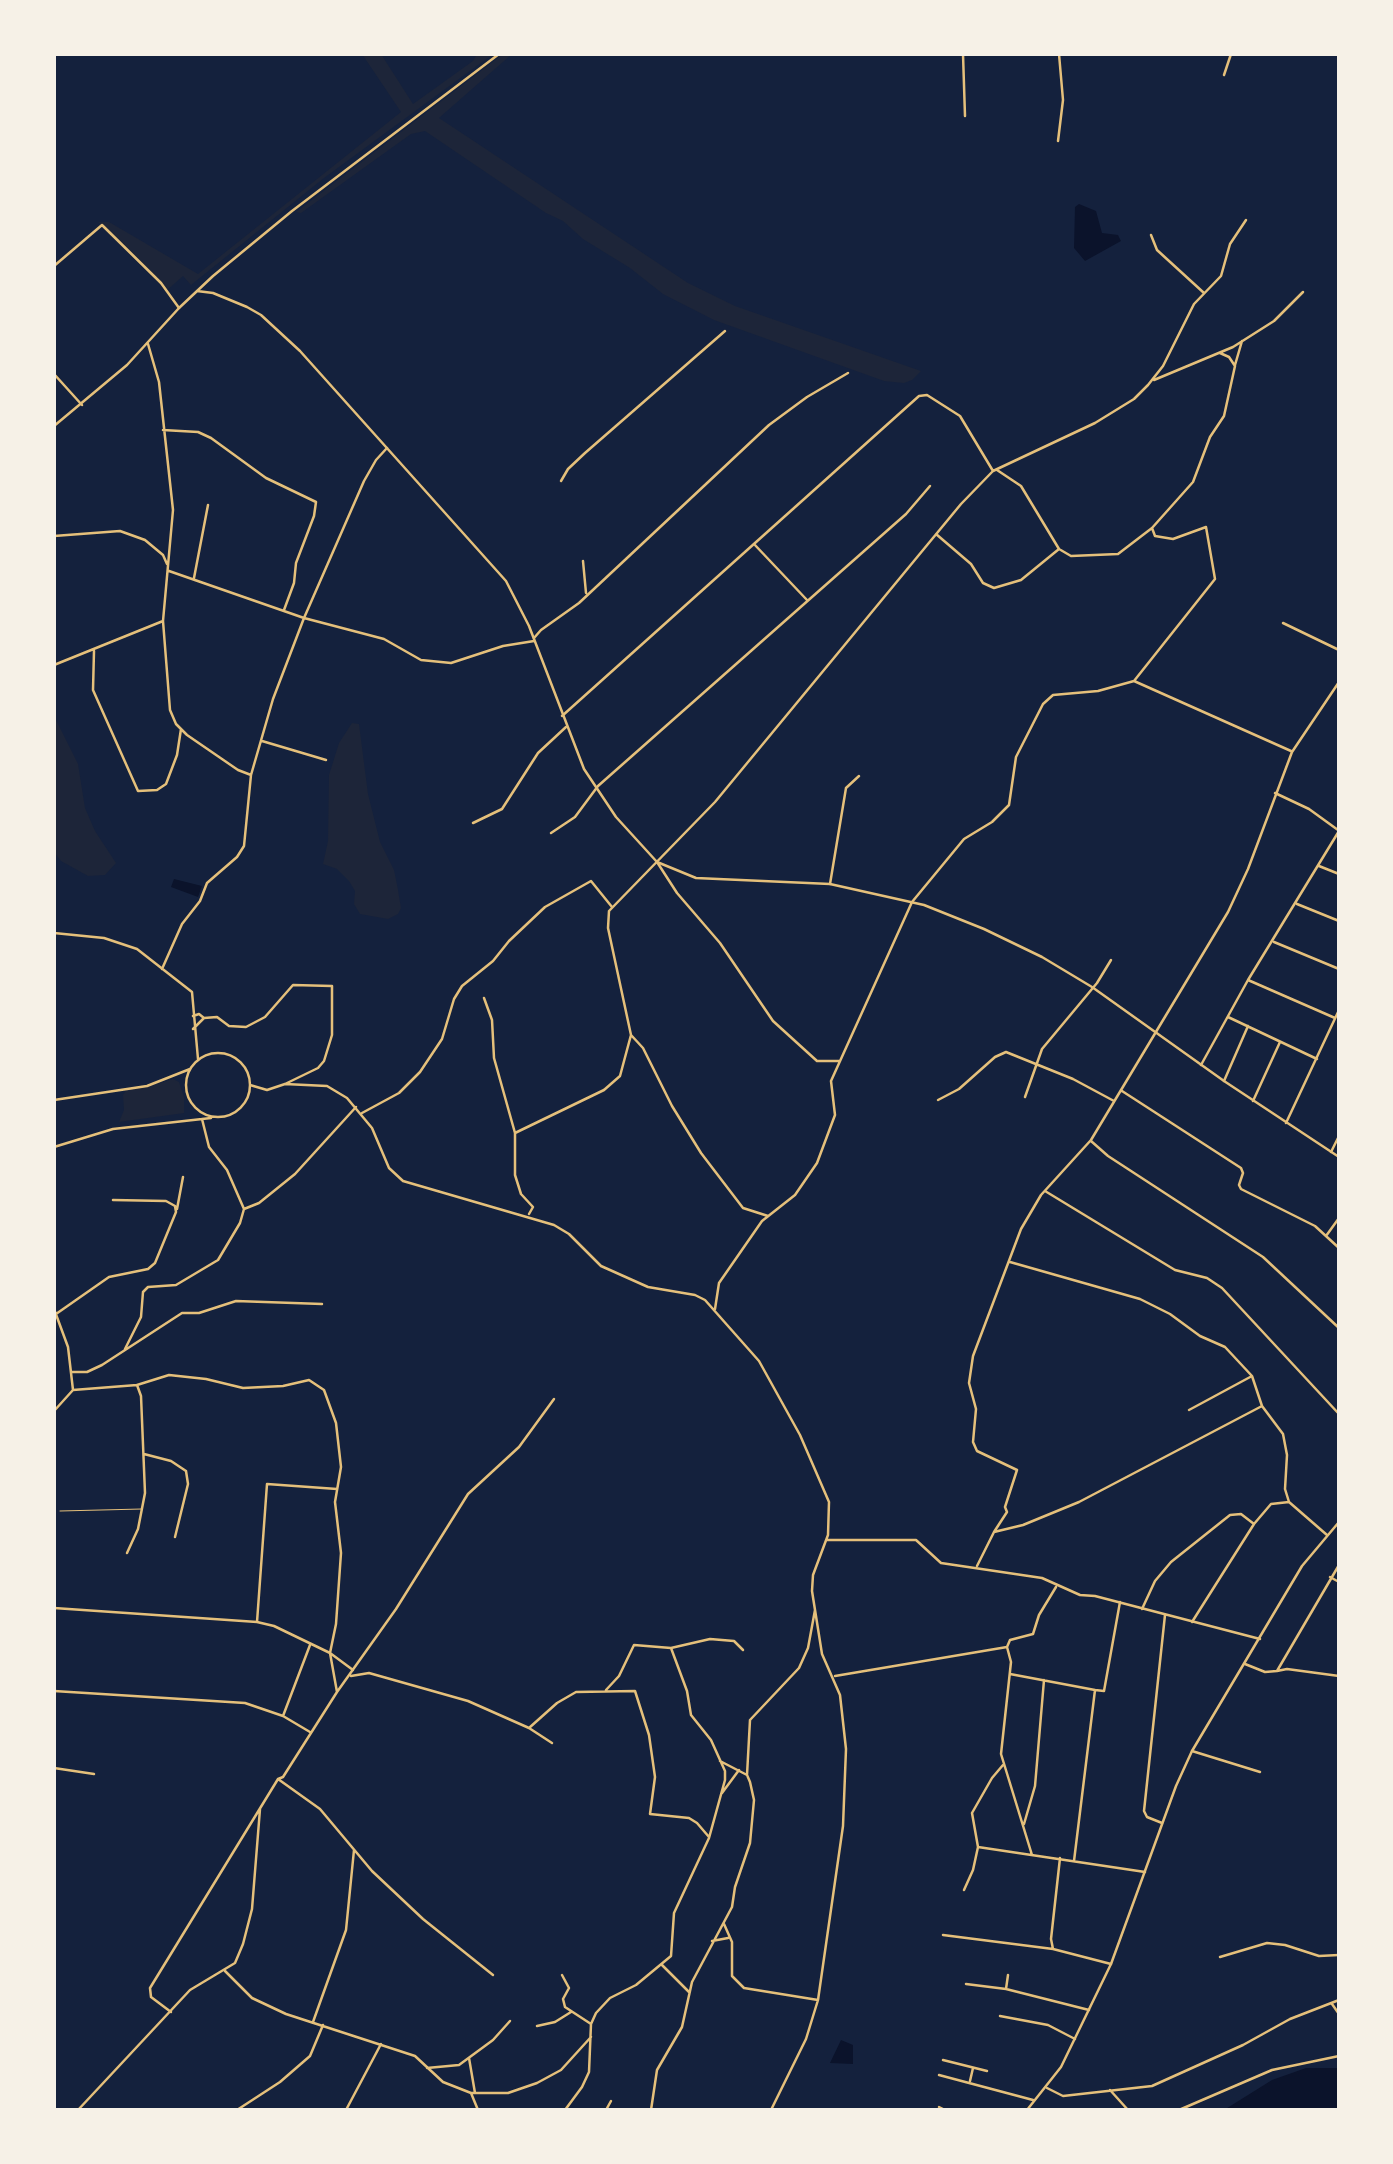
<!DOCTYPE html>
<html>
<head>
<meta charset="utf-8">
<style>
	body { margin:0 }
	#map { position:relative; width:1393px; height:2164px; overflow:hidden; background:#14213d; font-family:Raleway,sans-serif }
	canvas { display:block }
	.frame { position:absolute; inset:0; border:56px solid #f6f1e7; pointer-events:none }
</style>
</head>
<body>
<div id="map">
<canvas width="1393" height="2164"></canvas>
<div class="frame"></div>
</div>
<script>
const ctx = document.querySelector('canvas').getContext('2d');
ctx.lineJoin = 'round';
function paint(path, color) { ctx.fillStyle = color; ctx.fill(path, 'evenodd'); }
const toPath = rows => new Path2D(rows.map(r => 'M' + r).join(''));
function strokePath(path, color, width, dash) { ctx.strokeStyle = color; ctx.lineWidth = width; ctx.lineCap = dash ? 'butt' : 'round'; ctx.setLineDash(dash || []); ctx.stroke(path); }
paint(toPath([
	[362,54,381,54,413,104,473,61,477,54,493,54,324,178,191,285,183,276,165,292,161,283,98,222,109,222,198,274,401,112],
	[503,54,512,54,439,118,688,283,735,306,921,371,912,380,904,383,884,381,714,320,663,294,630,268,583,239,563,221,546,213,425,131,411,134,301,213,296,212],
	[54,716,78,764,85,808,95,831,116,863,105,875,88,876,61,861,54,852],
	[352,723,359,724,368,794,380,842,394,870,398,890,401,908,398,914,388,919,360,914,354,904,355,891,349,881,337,869,323,864,328,841,329,775,339,743],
	[173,1079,179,1082,184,1097,184,1113,119,1122,124,1110,123,1095,127,1089,148,1087]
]), '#1d2539');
paint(toPath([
	[1079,204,1096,211,1102,233,1118,235,1121,241,1085,261,1074,248,1075,207],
	[174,879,202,886,198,897,171,887],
	[841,2040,853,2045,853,2064,830,2063],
	[1306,2068,1339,2068,1339,2110,1224,2110,1272,2080]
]), '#0b132b');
strokePath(toPath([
	[60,1511,142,1509]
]), '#e5c07b', 1);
strokePath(toPath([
	[963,54,965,116],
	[1224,75,1231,54],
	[1058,141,1063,100,1059,54],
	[1151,235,1157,250,1204,293],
	[54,266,102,225,161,283,179,308],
	[148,344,159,382,173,510,163,621,170,710,176,724,187,735,238,770,251,775],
	[1235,365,1242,341],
	[54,374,82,405],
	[1154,380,1233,347,1274,321,1303,292],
	[163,430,198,432,211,438,266,478,316,502,314,516,296,563,294,583,284,610],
	[997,470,1021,486,1059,549,1071,556,1118,554,1152,528],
	[561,481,568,469,585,453,725,331],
	[936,534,971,564,983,583,994,588,1021,580,1059,549],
	[54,536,120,531,145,540,163,555,167,564],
	[754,544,807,600],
	[583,561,586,593],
	[169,571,304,618,384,639,421,660,451,663,503,646,534,641],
	[194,578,208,505],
	[1283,623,1339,650],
	[534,638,541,630,579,603,769,425,807,397,848,373],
	[94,651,93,690,138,791,157,790,166,784,177,755,181,729],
	[54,665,163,621],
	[1134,681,1291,751],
	[562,716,919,396,927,395,960,416,993,471],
	[262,741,326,760],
	[1275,793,1309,809,1338,830],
	[473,823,502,809,538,753,566,727],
	[551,833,575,817,598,786,906,514,930,486],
	[657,862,677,893,720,943,773,1021,817,1061,840,1061],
	[1319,866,1339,874],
	[830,884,846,788,859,776],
	[1297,904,1339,921],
	[54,933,104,938,137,949,192,992,198,1059],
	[1274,942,1339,969],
	[162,969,182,924,200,901,207,883,237,857,244,846,251,775,273,699,304,618,364,481,376,460,387,448],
	[1248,980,1335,1018],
	[484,998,492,1020,494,1058,515,1133,515,1175,521,1194,533,1207,529,1214],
	[193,1016,199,1014,204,1018],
	[1228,1017,1317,1059],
	[204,1018,217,1017,229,1026,246,1027,265,1017,293,985,332,986,332,1035,324,1061,318,1068,285,1084,267,1090,250,1085],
	[193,1029,204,1018],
	'186 1085a32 32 0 1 1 64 0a32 32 0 1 1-64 0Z',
	[1201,1065,1248,980,1339,831],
	[1224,1081,1248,1026],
	[285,1084,327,1086,347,1098,372,1128,389,1168,403,1181,554,1225,569,1234,601,1266,648,1287,695,1295,705,1300,759,1361,800,1435,829,1502,828,1535,813,1575,812,1591,822,1654,840,1695,846,1749,843,1826,818,2000,806,2039,771,2110],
	[1122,1091,1241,1168,1243,1173,1239,1185,1241,1189,1315,1226,1339,1248],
	[1025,1097,1042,1049,1097,983,1111,960],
	[54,1100,147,1086,190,1069],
	[938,1100,959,1089,995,1057,1006,1052,1073,1079,1114,1101],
	[1253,1101,1280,1042],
	[362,1113,399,1093,420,1072,442,1039,454,999,462,986,493,961,509,941,545,907,591,881,612,907],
	[202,1119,209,1147,227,1170,244,1209],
	[1286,1123,1339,1010],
	[515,1133,604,1090,620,1076,631,1035],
	[1091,1141,1108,1156,1263,1257,1339,1328],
	[54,1147,113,1129,211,1118],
	[1331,1152,1339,1136],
	[1045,1191,1175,1270,1207,1278,1222,1288,1339,1414],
	[177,1209,183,1177],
	[768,1216,743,1208,701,1153,672,1106,643,1048,631,1035,608,928,609,911,715,802,961,504,993,471,1095,423,1134,399,1148,385,1163,366,1194,304,1221,276,1230,244,1246,220],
	[1326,1236,1339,1218],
	[1010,1262,1140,1299,1170,1314,1200,1336,1225,1347,1252,1376,1262,1406,1283,1434,1287,1455,1285,1489,1289,1502,1327,1535],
	[54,1309,68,1347,73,1390],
	[715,1309,719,1283,762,1221,795,1195,817,1163,835,1115,831,1081,912,902,964,839,992,822,1009,805,1016,757,1043,704,1053,695,1098,691,1134,681,1215,579,1206,527,1173,539,1155,536,1152,528,1193,482,1210,437,1224,416,1235,366,1229,357,1220,353],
	[56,1314,109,1277,148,1269,155,1263,176,1212,175,1206,166,1201,113,1200],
	[125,1349,141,1317,143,1292,148,1287,176,1285,218,1260,240,1223,244,1209,259,1203,295,1174,356,1107],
	[72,1372,87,1372,102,1365,182,1313,199,1313,236,1301,322,1304],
	[73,1390,137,1385,169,1375,206,1379,243,1388,283,1386,309,1380,324,1390,336,1423,341,1467,335,1502,341,1553,336,1624,330,1653,337,1692],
	[1189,1410,1252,1376],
	[54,1411,73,1390],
	[144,1454,171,1461,186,1471,188,1484,175,1537],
	[994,1532,1007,1512,1005,1507,1017,1470,977,1451,973,1442,976,1409,969,1383,973,1356,1021,1229,1041,1195,1091,1140,1228,912,1248,869,1292,752,1339,682],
	[828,1540,916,1540,941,1563,1042,1578,1080,1595,1095,1596,1260,1639],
	[127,1553,138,1529,145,1493,141,1396,137,1385],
	[977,1566,994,1532,1023,1525,1079,1502,1262,1406],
	[1330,1577,1339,1582],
	[54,1608,257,1622,274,1626,330,1653,353,1670],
	[1142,1609,1155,1581,1171,1562,1230,1515,1241,1514,1254,1524],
	[257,1622,267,1484,337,1489],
	[1192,1622,1254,1524,1271,1504,1289,1502],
	[1245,1664,1265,1672,1277,1671,1339,1565],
	[1277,1671,1287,1669,1339,1676],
	[1010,1674,1095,1690],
	[351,1676,369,1673,468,1701,529,1728,552,1743],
	[835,1676,1007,1647],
	[606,1690,619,1676,634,1645,671,1648,710,1639,734,1641,743,1650],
	[54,1691,245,1703,283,1716,310,1732],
	[283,1716,310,1645],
	[529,1728,557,1703,576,1692,635,1691,649,1735,655,1777,650,1814,689,1818,697,1823,709,1837],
	[1192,1751,1260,1772],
	[54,1768,94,1774],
	[747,1775,750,1720,799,1668,808,1648,815,1610],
	[278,1779,320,1809,372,1871,423,1919,493,1975],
	[722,1793,739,1770],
	[1162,1823,1147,1817,1144,1811,1165,1615],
	[1024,1824,1035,1786,1044,1680],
	[978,1847,1145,1872],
	[1032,1855,1001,1754,1011,1662,1007,1647,1010,1640,1033,1634,1039,1615,1056,1587],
	[1074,1861,1095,1690,1104,1691,1120,1602],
	[964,1890,973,1870,978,1847,972,1813,992,1778,1003,1765],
	[724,1924,732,1942,732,1976,744,1988,818,2000],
	[943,1935,1053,1949,1111,1964],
	[712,1941,728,1938],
	[1053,1949,1051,1939,1060,1858],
	[1220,1957,1267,1943,1285,1945,1319,1956,1339,1955],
	[662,1965,689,1992],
	[225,1971,252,1998,286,2014,415,2056,443,2082,471,2093,478,2110],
	[562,1975,569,1988,563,1999,565,2007,591,2024],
	[966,1984,1006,1989,1089,2010],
	[1006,1989,1008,1975],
	[1332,2004,1339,2014],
	[171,2012,151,1997,150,1988,278,1779,283,1777,337,1692,396,1609,468,1494,519,1447,554,1399],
	[1000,2016,1048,2025,1075,2039],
	[313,2022,346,1930,354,1850],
	[537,2026,555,2022,571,2012],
	[469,2058,475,2093],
	[943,2060,987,2071],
	[427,2068,459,2065,493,2040,510,2021],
	[939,2075,1033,2100],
	[970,2081,973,2068],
	[1047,2088,1063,2096,1152,2086,1243,2045,1290,2019,1339,2000],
	[1110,2090,1128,2110],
	[471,2093,508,2093,537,2083,561,2070,591,2037],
	[939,2107,945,2110],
	[78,2110,190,1990,235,1963,243,1944,252,1909,260,1809],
	[237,2110,280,2082,310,2056,323,2025],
	[346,2110,381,2044],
	[565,2110,582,2087,589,2072,591,2024,596,2013,610,1998,636,1985,671,1956,674,1913,709,1838,725,1780,725,1771,711,1740,691,1715,687,1691,671,1648],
	[606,2110,611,2101],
	[651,2110,657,2070,682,2027,692,1982,732,1907,735,1887,750,1843,754,1800,750,1782,747,1775,720,1761],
	[1179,2110,1272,2070,1339,2056]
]), '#e5c07b', 2.5);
strokePath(toPath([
	[197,291,213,293,247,307,261,315,300,351,506,581,529,626,584,769,616,817,657,862,696,878,830,884,924,905,984,929,1042,957,1092,987,1224,1081,1339,1157],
	[54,426,127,365,179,308,213,276,292,211,499,54],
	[1027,2110,1061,2067,1111,1964,1176,1786,1192,1751,1302,1566,1339,1522]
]), '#e5c07b', 2.5);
</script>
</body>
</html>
